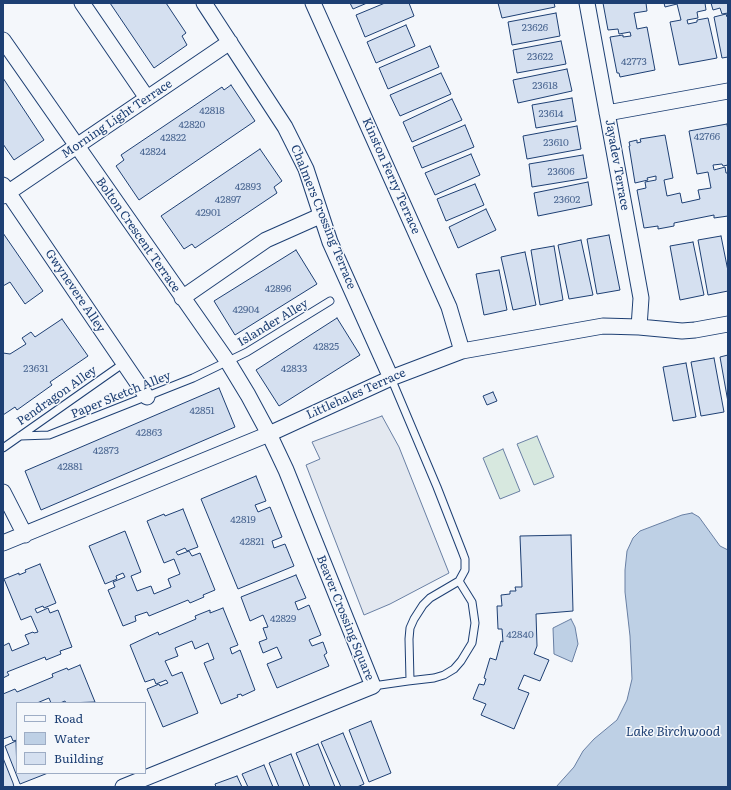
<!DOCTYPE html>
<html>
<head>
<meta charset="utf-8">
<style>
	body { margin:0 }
	#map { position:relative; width:731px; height:790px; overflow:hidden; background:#f4f7fb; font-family:Literata,serif }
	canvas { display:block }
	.frame { position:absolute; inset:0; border:4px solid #1d3f73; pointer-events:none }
	.legend { position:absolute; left:16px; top:702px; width:130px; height:72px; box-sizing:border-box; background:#f4f7fb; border:1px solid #9eadc5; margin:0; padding:5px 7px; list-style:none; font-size:12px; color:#1d3f73 }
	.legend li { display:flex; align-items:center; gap:8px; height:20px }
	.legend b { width:20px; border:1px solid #9eadc5 }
</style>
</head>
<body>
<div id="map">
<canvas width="731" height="790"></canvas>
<div class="frame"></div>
<ul class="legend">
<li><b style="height:5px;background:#f4f7fb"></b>Road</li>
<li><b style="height:11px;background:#bed0e5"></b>Water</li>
<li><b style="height:11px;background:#d5e0f0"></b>Building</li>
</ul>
</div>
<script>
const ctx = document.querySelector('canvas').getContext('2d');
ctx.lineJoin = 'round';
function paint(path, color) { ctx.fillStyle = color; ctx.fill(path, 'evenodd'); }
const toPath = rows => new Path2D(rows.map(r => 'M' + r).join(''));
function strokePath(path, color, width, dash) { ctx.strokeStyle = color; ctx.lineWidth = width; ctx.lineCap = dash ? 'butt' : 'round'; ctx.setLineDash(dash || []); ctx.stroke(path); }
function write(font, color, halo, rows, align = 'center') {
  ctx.font = font + ' Literata,serif'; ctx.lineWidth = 3; ctx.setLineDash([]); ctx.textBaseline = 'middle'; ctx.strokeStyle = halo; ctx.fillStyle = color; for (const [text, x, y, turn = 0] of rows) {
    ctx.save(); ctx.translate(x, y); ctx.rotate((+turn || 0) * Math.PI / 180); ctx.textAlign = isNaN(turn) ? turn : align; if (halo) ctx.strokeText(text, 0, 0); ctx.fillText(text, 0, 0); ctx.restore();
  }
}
const green = toPath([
	[537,436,554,477,534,485,517,444,537,436],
	[503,449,520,491,500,499,483,458,503,449]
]);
paint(green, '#d7e8df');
strokePath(green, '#687fa3', 1);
const parking = toPath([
	[382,416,399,447,449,573,390,604,364,615,306,465,320,459,312,442,382,416]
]);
paint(parking, '#e3e8f0');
strokePath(parking, '#687fa3', 1);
const water = toPath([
	[692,513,699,517,720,546,728,550,728,787,556,787,574,767,583,751,594,739,617,720,627,700,632,679,630,636,625,592,625,570,627,551,633,538,640,531,682,515,692,513],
	[571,619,575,627,578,644,572,662,554,654,553,628,571,619]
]);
paint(water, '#bed0e5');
strokePath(water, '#687fa3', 1);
const building = toPath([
	[110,3,166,3,186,33,182,36,187,45,154,68,110,3],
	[350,3,367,3,353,9,350,3],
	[385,3,409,3,414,16,365,37,356,15,385,3],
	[498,3,554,3,555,7,502,18,498,3],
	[603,3,646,3,647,11,634,13,637,29,647,27,655,70,620,77,619,73,617,73,610,37,623,35,623,37,631,36,630,32,619,34,618,29,608,30,603,3],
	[664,3,705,3,706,10,697,12,698,18,687,20,688,24,697,22,697,20,708,18,717,58,679,65,670,22,681,20,677,4,665,7,664,3],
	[711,3,728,3,728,13,722,14,720,8,713,10,711,3],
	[556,13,560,36,512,45,508,22,556,13],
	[726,14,727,17,728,17,728,57,722,58,714,17,726,14],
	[406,25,415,46,376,63,367,42,406,25],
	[561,41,566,64,517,73,513,50,561,41],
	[430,46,439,67,388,89,379,68,430,46],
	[567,69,572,91,518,103,513,80,567,69],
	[441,73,451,94,400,116,390,95,441,73],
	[3,78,44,140,14,160,3,144,3,78],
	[231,85,255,121,139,200,116,166,124,160,121,155,222,87,224,90,231,85],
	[572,98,576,121,536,128,532,105,572,98],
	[452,99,462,120,412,142,403,122,452,99],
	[727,124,728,131,728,165,723,166,722,164,713,165,714,170,725,167,726,173,728,173,728,216,714,218,714,215,674,223,674,226,658,229,658,226,644,228,637,190,646,188,645,182,656,180,656,176,647,178,648,180,635,183,629,146,630,146,629,142,637,140,637,143,641,142,640,139,665,135,673,178,664,180,667,196,680,193,682,203,700,199,698,190,711,188,708,172,697,174,689,131,727,124],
	[465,125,474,147,422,168,413,147,465,125],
	[577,126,581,149,527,159,523,136,577,126],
	[260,149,282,181,274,187,277,193,195,248,192,244,184,249,161,216,260,149],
	[471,154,480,175,435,195,425,173,471,154],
	[583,155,587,178,532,187,529,164,583,155],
	[588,182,592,205,538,216,534,193,588,182],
	[475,184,484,205,446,221,437,199,475,184],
	[486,209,496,230,458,248,449,227,486,209],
	[3,233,43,291,25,304,10,282,3,286,3,233],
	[609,235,620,290,597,294,587,239,609,235],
	[721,236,728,271,728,291,708,295,698,240,721,236],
	[581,240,593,295,569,299,558,245,581,240],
	[693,242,704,295,680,300,670,246,693,242],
	[554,246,563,300,540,305,531,250,554,246],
	[296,250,317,284,235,335,214,301,296,250],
	[525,252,536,305,513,310,501,257,525,252],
	[499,270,507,310,484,315,476,274,499,270],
	[337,318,360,355,279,406,256,370,337,318],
	[62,319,88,356,50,382,52,385,17,410,15,407,3,415,3,353,10,354,26,344,22,338,31,332,35,337,62,319],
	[728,355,728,402,720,357,728,355],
	[714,358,724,412,701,416,691,362,714,358],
	[686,363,696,417,673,421,663,367,686,363],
	[219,388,235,427,41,510,25,471,219,388],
	[493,392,497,401,487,405,483,396,493,392],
	[256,476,266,501,255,505,258,512,270,507,282,537,272,541,274,548,285,544,294,566,238,589,201,499,256,476],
	[183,509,198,547,187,551,185,548,176,552,178,555,189,551,192,556,200,553,215,590,203,595,204,597,190,603,188,600,149,616,147,612,135,616,136,621,123,626,108,590,115,587,113,582,125,577,123,573,116,576,117,579,105,584,89,546,125,531,141,572,131,576,137,591,151,586,154,594,171,587,168,579,180,574,174,559,164,563,147,521,164,514,165,516,183,509],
	[571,535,573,611,536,614,537,646,534,654,549,660,540,681,524,675,518,689,529,693,514,729,481,715,486,704,473,699,479,684,484,685,486,679,484,678,490,658,496,660,501,641,503,642,502,629,498,629,497,606,502,606,501,595,510,594,510,591,516,591,515,587,522,587,520,536,571,535],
	[40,564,56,603,44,608,43,606,35,609,37,613,48,608,50,613,58,610,72,647,60,651,61,654,46,660,45,657,7,672,9,675,3,678,3,646,9,643,12,651,29,644,25,635,33,632,34,633,38,632,31,616,21,620,4,579,19,573,19,575,26,572,25,570,40,564],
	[296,575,306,598,295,602,298,610,309,605,321,635,309,640,312,646,323,642,327,653,324,655,329,666,277,688,267,664,282,658,277,647,263,653,259,642,267,639,263,628,268,627,263,615,250,621,241,597,296,575],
	[223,608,238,645,230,648,232,654,240,650,255,690,242,696,241,694,237,695,238,697,221,704,204,663,214,659,208,643,195,649,192,641,175,648,178,656,165,661,172,676,182,672,198,713,163,727,147,689,159,684,160,686,168,683,166,680,156,684,154,679,145,682,130,645,158,632,159,635,196,619,195,616,210,610,210,613,223,608],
	[80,665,95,702,66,703,65,701,60,703,51,703,49,698,37,703,17,703,17,740,13,741,11,736,3,739,3,694,15,689,17,692,53,677,52,674,67,668,68,670,80,665],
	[371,721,391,773,369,782,349,730,371,721],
	[343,733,364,784,357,787,341,787,321,742,343,733],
	[16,741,17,773,48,773,20,784,5,746,16,741],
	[318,744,335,787,310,787,296,753,318,744],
	[291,754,304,787,279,787,269,763,291,754],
	[3,758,13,783,14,787,3,787,3,758],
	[264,765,273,787,248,787,242,774,264,765],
	[237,776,242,787,216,787,215,784,237,776]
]);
paint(building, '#d5e0f0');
strokePath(building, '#1d3f73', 1);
const lane = toPath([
	[391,378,437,487,462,551,465,559,465,570,459,581,430,598,423,605,414,619,410,628,409,639,410,680],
	[20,436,49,435,193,378,247,352,330,301],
	[3,448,124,363],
	[373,686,408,681,434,678,444,675,454,669,461,661,472,643,475,623,472,602,459,581]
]);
const street = toPath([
	[82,3,147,98],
	[204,3,285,127,306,169,330,242,391,378],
	[313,3,449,307,462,351],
	[587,3,641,298,639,327],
	[3,40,228,362,248,395,269,434,286,470,373,686,123,787],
	[607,113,728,91],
	[3,185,147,397],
	[3,196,230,42],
	[182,298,266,240,320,216],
	[3,492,25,535],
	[3,543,269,434,391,378,462,351,603,326,639,327,682,331,695,330,728,324]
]);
strokePath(lane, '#1d3f73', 9);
strokePath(street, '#1d3f73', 17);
strokePath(lane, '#f4f7fb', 7);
strokePath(street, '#f4f7fb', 15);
write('10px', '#4b6792', null, [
	["23626",535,28],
	["23622",540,57],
	["42773",634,62],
	["23618",545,86],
	["42818",212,111],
	["23614",551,114],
	["42820",192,125],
	["42766",707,137],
	["42822",173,138],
	["23610",556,143],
	["42824",153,152],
	["23606",561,172],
	["42893",248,187],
	["42897",228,200],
	["23602",567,200],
	["42901",208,213],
	["42896",278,289],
	["42904",246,310],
	["42825",326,347],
	["23631",36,369],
	["42833",294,369],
	["42851",202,411],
	["42863",149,433],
	["42873",106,451],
	["42881",70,467],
	["42819",243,520],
	["42821",252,542],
	["42829",283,619],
	["42840",520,635]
]);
write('12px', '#1d3f73', '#f4f7fb', [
	["Morning Light Terrace",117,119,-34],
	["Jayadev Terrace",617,165,80],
	["Kinston Ferry Terrace",391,176,66],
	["Chalmers Crossing Terrace",323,217,68],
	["Bolton Crescent Terrace",138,235,55],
	["Gwynevere Alley",75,291,56],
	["Islander Alley",273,323,-31],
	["Littlehales Terrace",356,394,-24],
	["Paper Sketch Alley",121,395,-22],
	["Pendragon Alley",57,396,-35],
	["Beaver Crossing Square",345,618,68]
]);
write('italic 13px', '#1d3f73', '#f4f7fb', [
	["Lake Birchwood",673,732]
]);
</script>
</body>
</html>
